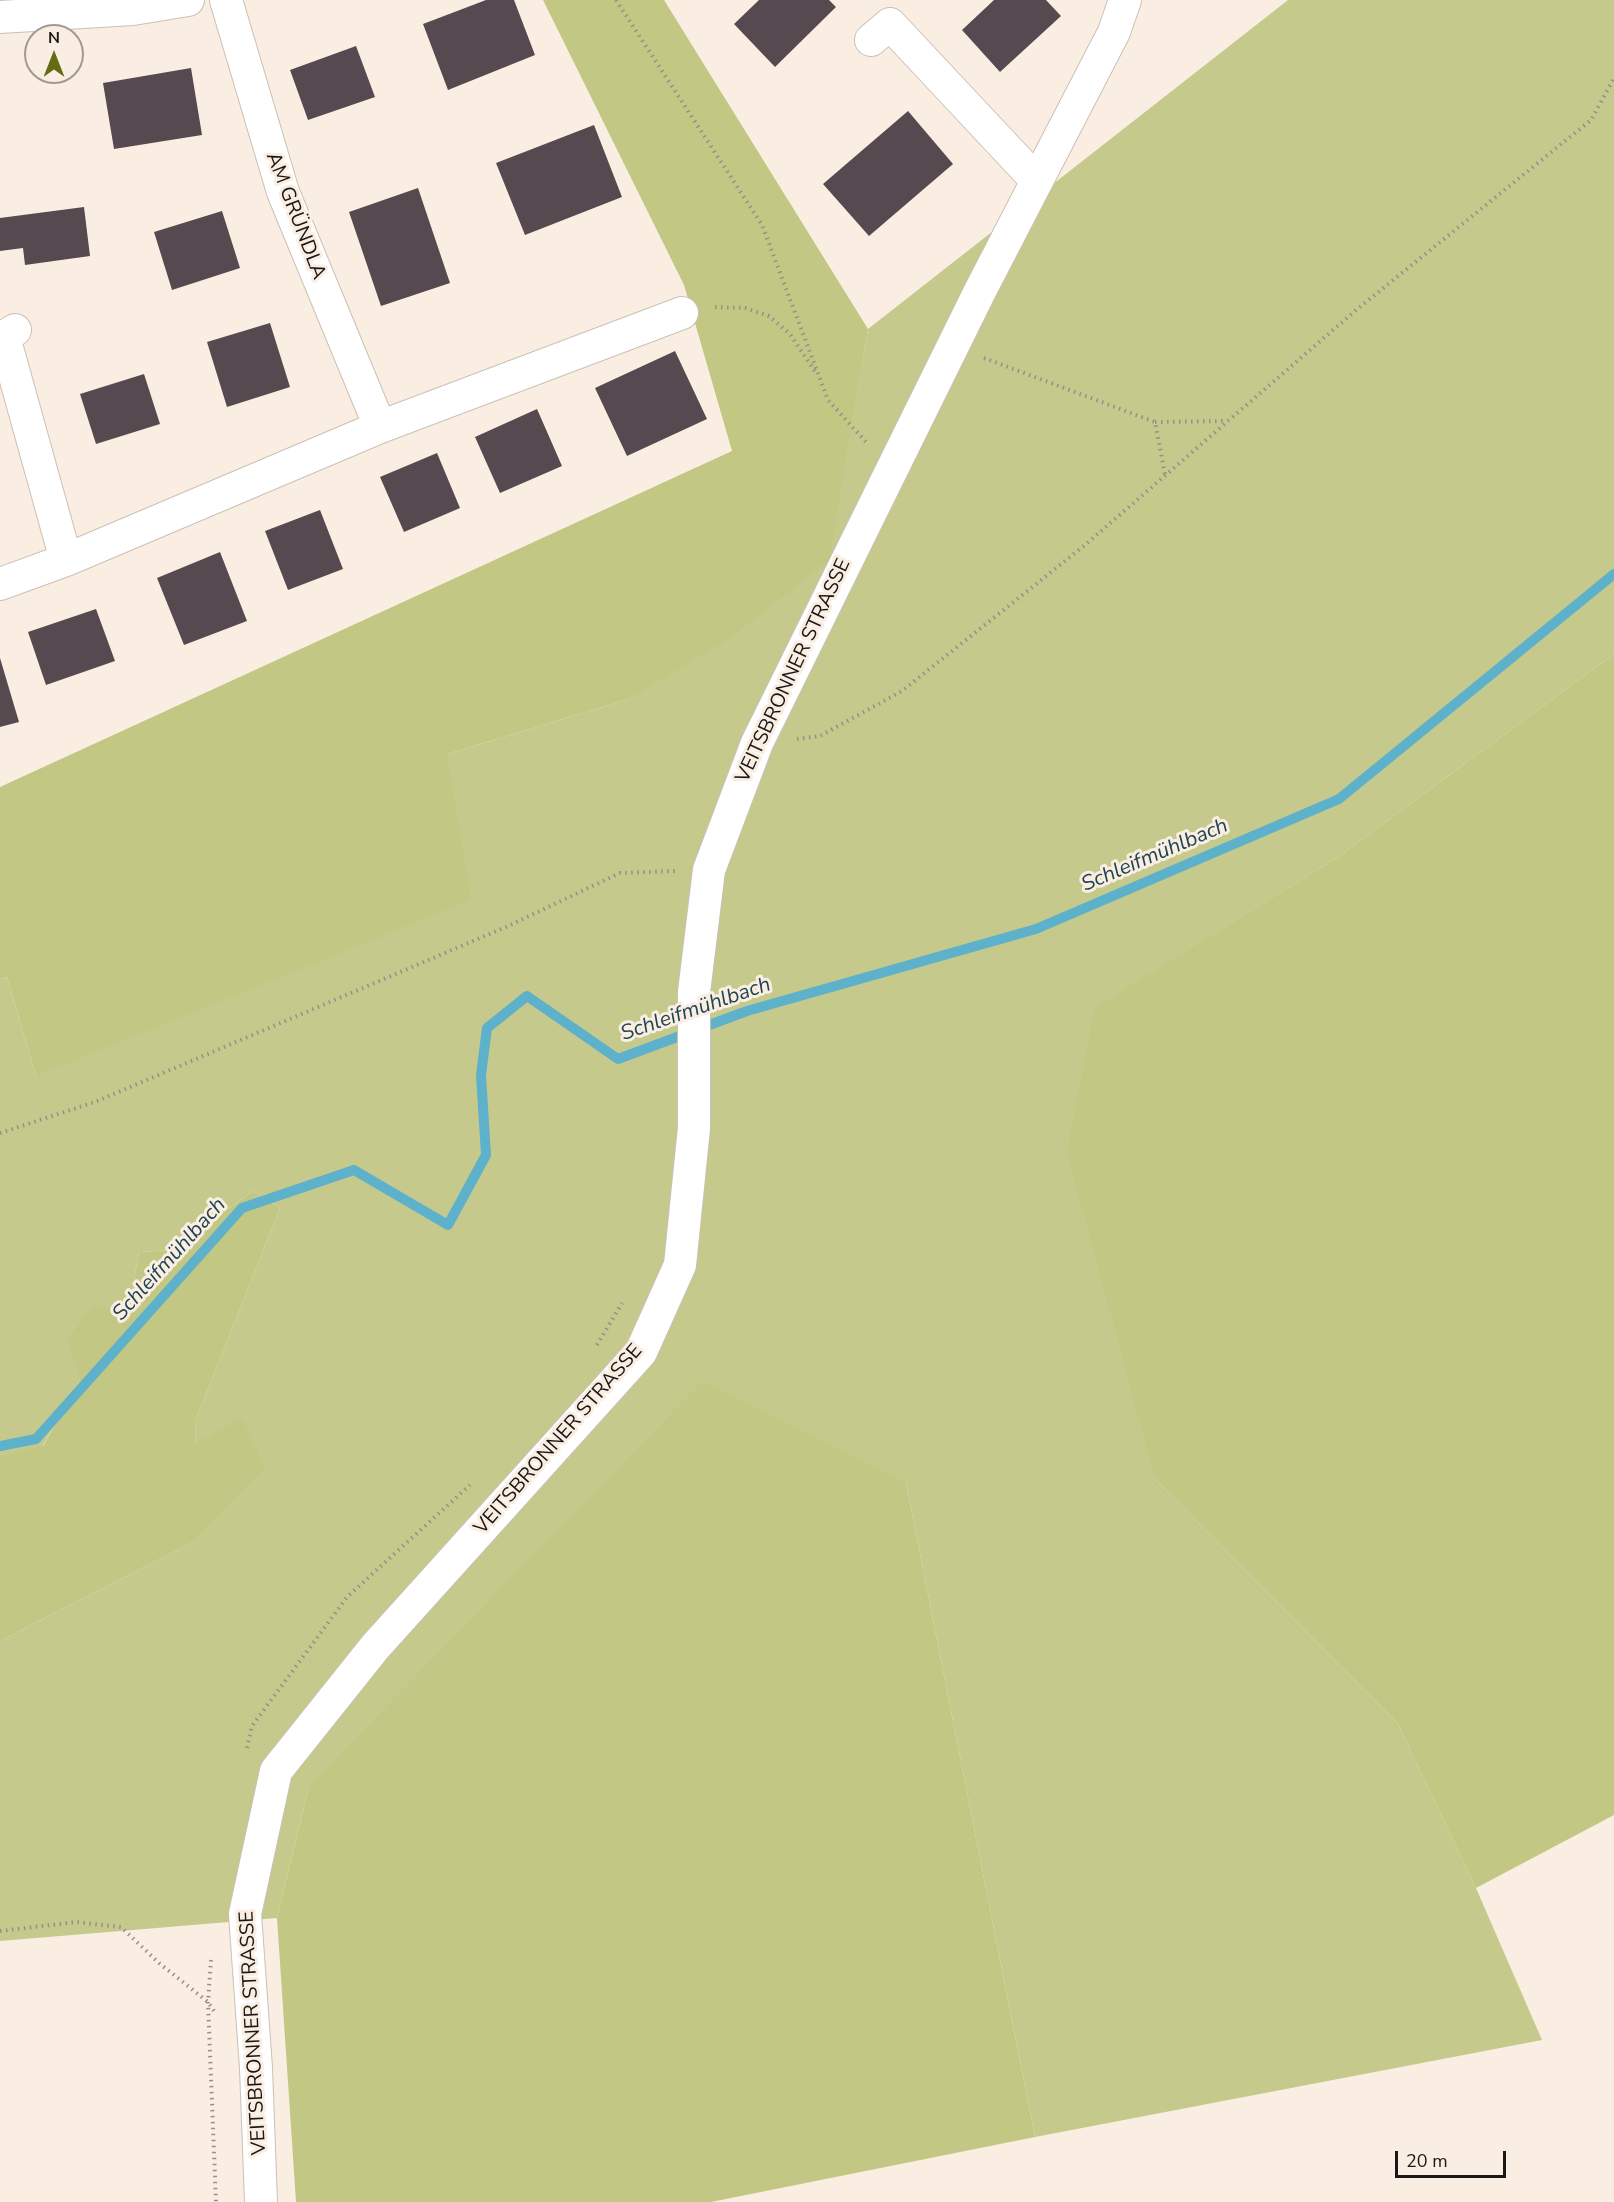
<!DOCTYPE html>
<html>
<head>
<meta charset="utf-8">
<style>
	body { margin:0 }
	#map { position:relative; width:1614px; height:2202px; overflow:hidden; background:#faeee3; font-family:"Nunito Sans",sans-serif }
	canvas { display:block }
	.north { position:absolute; left:24px; top:24px; width:60px; height:60px; box-sizing:border-box; background:#faeee3; border:2px solid #a19890; border-radius:50%; rotate:0deg; font-size:16px; font-weight:700; line-height:24px; text-align:center; color:#1b1714 }
	.north::after { content:''; display:block; margin:auto; width:21px; height:27px; background:#636c12; clip-path:polygon(50% 0,100% 100%,50% 72%,0 100%) }
	.scale { position:absolute; left:1395px; top:2151px; width:111px; height:27px; box-sizing:border-box; border:3px solid #1b1714; border-top:0; padding-left:8px; font-size:18px; line-height:21px; white-space:nowrap; color:#1b1714; -webkit-text-stroke:4px #faeee3; paint-order:stroke }
</style>
</head>
<body>
<div id="map">
<canvas width="1614" height="2202"></canvas>
<div class="north">N</div>
<div class="scale">20 m</div>
</div>
<script>
const ctx = document.querySelector('canvas').getContext('2d');
ctx.lineJoin = 'round';
function paint(path, color) { ctx.fillStyle = color; ctx.fill(path, 'evenodd'); }
const toPath = rows => new Path2D(rows.map(r => 'M' + r).join(''));
function strokePath(path, color, width, dash) { ctx.strokeStyle = color; ctx.lineWidth = width; ctx.lineCap = dash ? 'butt' : 'round'; ctx.setLineDash(dash || []); ctx.stroke(path); }
function write(font, color, halo, rows, align = 'center') {
  ctx.font = font + ' "Nunito Sans",sans-serif'; ctx.lineWidth = 6; ctx.setLineDash([]); ctx.textBaseline = 'middle'; ctx.strokeStyle = halo; ctx.fillStyle = color; for (const [text, x, y, turn = 0] of rows) {
    ctx.save(); ctx.translate(x, y); ctx.rotate((+turn || 0) * Math.PI / 180); ctx.textAlign = isNaN(turn) ? turn : align; if (halo) ctx.strokeText(text, 0, 0); ctx.fillText(text, 0, 0); ctx.restore();
  }
}
paint(toPath([
	[1288,0,1614,0,1614,654,1338,857,1096,1007,1155,1479,1398,1724,1476,1888,1542,2040,1035,2137,906,1483,309,1786,277,1918,0,1941,0,1641,191,1543,196,1419,280,1208,253,1191,171,1250,139,1252,128,1314,80,1379,42,1447,0,1455,0,979,7,977,36,1076,447,754,629,699,828,560,868,329]
]), '#c5ca8c');
paint(toPath([
	[543,0,664,0,868,329,829,560,732,637,629,699,447,754,471,900,36,1076,7,977,0,979,0,787,732,451,684,285],
	[1614,654,1614,1815,1476,1888,1398,1724,1155,1479,1067,1152,1095,1007,1338,857],
	[253,1191,280,1208,196,1419,195,1444,242,1418,265,1467,191,1543,0,1641,0,1455,43,1446,80,1379,68,1340,93,1304,128,1314,139,1252,171,1250],
	[702,1382,906,1483,1035,2137,711,2202,296,2202,277,1918,309,1786]
]), '#c2c784');
strokePath(toPath([
	[0,1446,36,1439,242,1208,354,1170,448,1225,486,1155,481,1075,487,1028,527,996,618,1059,747,1011,1036,929,1339,799,1614,574]
]), '#5eb1cb', 10);
paint(toPath([
	[486,0,514,0,535,55,448,90,423,24],
	[759,0,829,0,836,7,775,67,734,24],
	[994,0,1046,0,1061,16,1000,72,962,30],
	[356,46,375,97,308,120,290,70],
	[191,68,202,135,114,149,103,83],
	[908,111,953,164,869,236,823,184],
	[594,125,622,197,525,235,496,163],
	[418,188,450,283,381,306,349,212],
	[84,207,90,256,25,265,23,248,0,251,0,218],
	[222,211,240,268,172,290,154,232],
	[270,323,290,387,227,407,207,342],
	[675,351,707,419,627,456,595,388],
	[144,374,160,424,96,444,80,394],
	[537,409,562,466,500,493,475,437],
	[437,453,460,508,404,532,380,477],
	[320,510,343,569,288,590,265,531],
	[220,552,247,621,184,645,157,578],
	[96,609,115,661,46,685,28,632],
	[0,658,19,722,0,727]
]), '#564a50');
const minor = toPath([
	[0,17,133,9,188,0],
	[871,40,890,24,1037,181],
	[15,330,4,337,66,560],
	[380,427,682,313],
	[0,584,66,560,380,427,283,192,226,0],
	[261,2202,256,2068,245,1914,276,1771,375,1647,641,1352,680,1265,694,1128,694,992,709,870,757,743,980,291,1114,32,1125,0]
]);
strokePath(minor, '#cbc0b6', 34);
strokePath(toPath([
	[616,0,762,225,828,400,866,442],
	[715,307,745,308,769,316,790,334,816,373],
	[984,358,1155,422,1165,474],
	[1155,422,1226,421],
	[797,739,820,736,902,691,1085,545,1355,311,1591,120,1614,78],
	[0,1133,95,1102,506,927,620,873,675,871],
	[597,1345,622,1303],
	[247,1748,252,1726,347,1597,470,1485],
	[0,1931,76,1922,121,1927,159,1963,208,2002,216,2014],
	[211,1960,208,2002,216,2202]
]), '#978f88', 4, [1.5, 4.5]);
strokePath(minor, '#fff', 32);
write('20px', '#1b1714', '#faeee3', [
	["AM GRÜNDLA",295,216,69],
	["VEITSBRONNER STRASSE",794,671,-65],
	["VEITSBRONNER STRASSE",559,1440,-49],
	["VEITSBRONNER STRASSE",254,2033,-93]
]);
write('italic 21px', '#1f4551', '#faeee3', [
	["Schleifmühlbach",1155,856,-23],
	["Schleifmühlbach",696,1010,-19],
	["Schleifmühlbach",170,1260,-48]
]);
</script>
</body>
</html>
